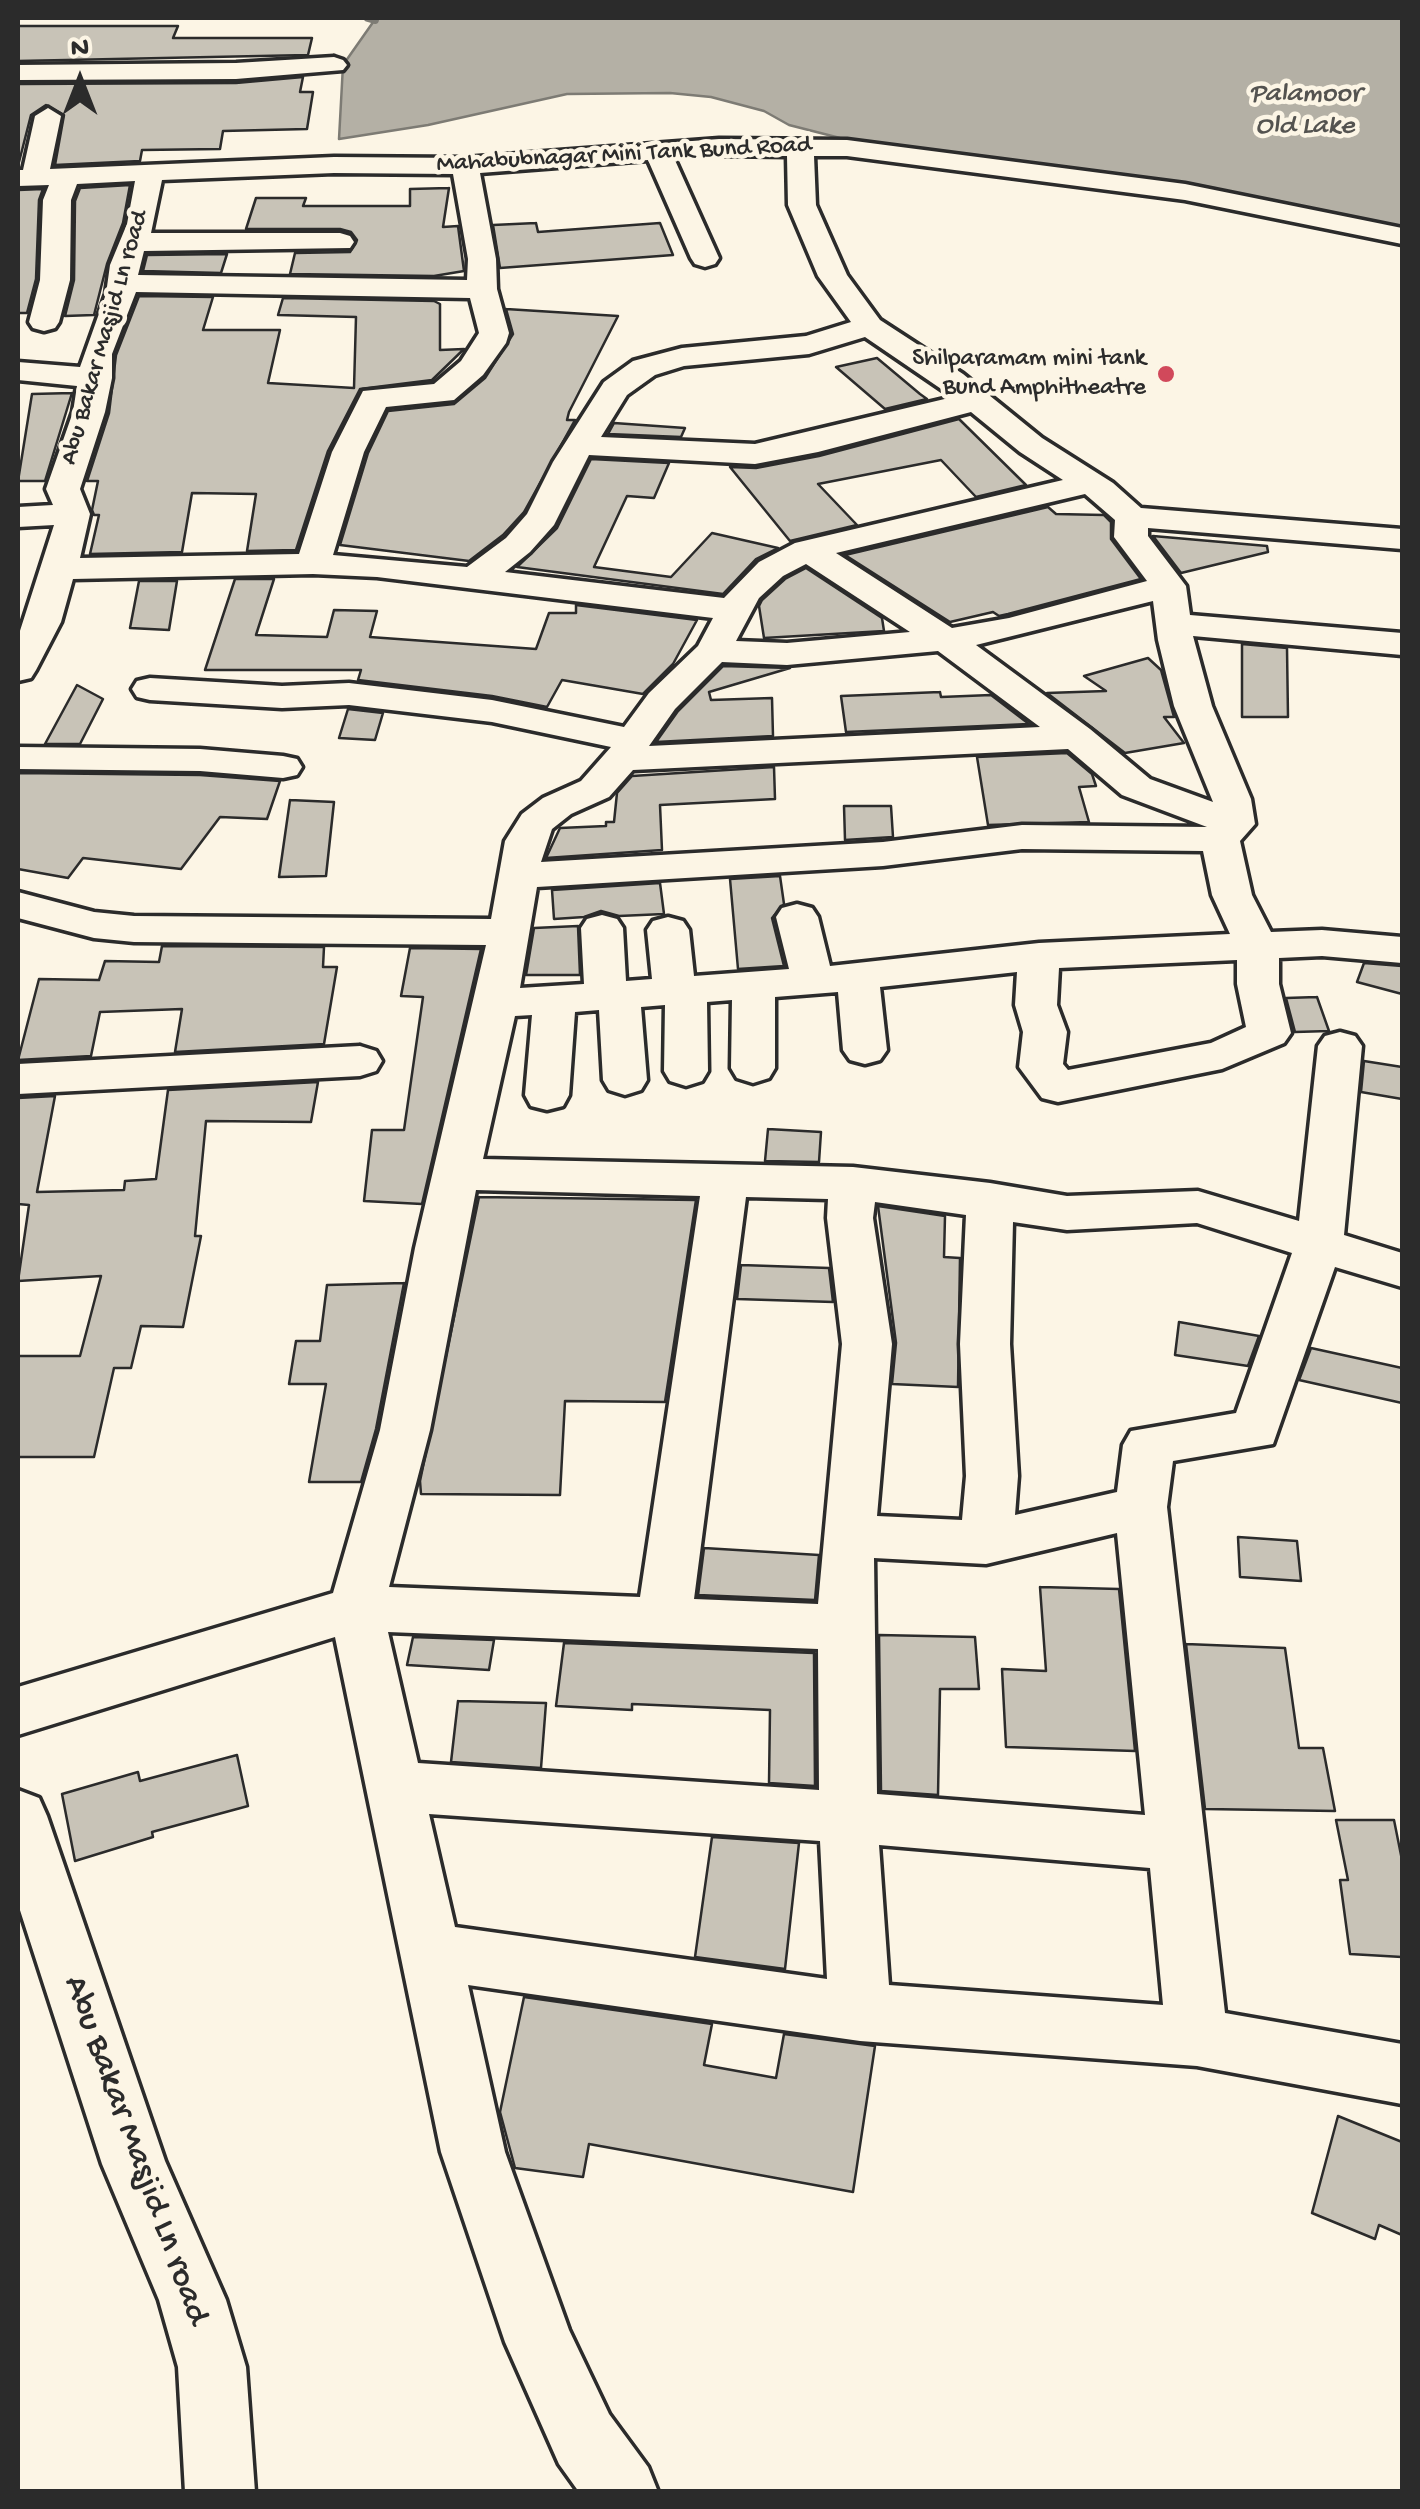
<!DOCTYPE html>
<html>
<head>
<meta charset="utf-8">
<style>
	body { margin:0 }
	#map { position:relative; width:1420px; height:2509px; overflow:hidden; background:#fcf5e5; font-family:"Gochi Hand",sans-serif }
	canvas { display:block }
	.frame { position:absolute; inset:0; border:20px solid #2b2b2b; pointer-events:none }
	.north { position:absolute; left:30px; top:30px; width:100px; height:100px; -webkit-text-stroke:8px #fcf5e5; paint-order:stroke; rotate:0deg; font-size:28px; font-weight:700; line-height:40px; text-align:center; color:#2b2b2b }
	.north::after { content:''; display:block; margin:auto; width:35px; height:45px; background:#2b2b2b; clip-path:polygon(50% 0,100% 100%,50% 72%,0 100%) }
</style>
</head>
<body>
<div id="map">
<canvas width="1420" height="2509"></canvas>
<div class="frame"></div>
<div class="north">N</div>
</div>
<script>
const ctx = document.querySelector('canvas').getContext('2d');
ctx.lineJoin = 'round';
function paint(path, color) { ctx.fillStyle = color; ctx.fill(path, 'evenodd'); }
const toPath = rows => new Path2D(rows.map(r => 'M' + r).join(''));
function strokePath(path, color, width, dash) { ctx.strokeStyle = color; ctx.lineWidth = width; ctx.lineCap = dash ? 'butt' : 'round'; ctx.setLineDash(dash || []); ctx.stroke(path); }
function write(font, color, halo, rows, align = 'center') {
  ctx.font = font + ' "Gochi Hand",sans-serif'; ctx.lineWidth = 9; ctx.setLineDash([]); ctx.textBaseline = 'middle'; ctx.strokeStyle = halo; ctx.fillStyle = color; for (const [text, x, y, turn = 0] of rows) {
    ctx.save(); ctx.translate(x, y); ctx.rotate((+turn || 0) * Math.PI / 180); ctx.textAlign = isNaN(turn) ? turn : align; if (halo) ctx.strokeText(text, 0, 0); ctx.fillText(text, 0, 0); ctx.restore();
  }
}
const water = toPath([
	[376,18,1402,18,1402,227,1126,176,840,138,789,125,764,111,711,97,670,93,567,94,428,125,339,139,343,65,376,18]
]);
paint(water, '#b4b0a5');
strokePath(water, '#7d7b74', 2.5);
strokePath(toPath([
	[368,18,375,20]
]), '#7d7b74', 8);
const building = toPath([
	[18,26,178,26,173,38,312,38,308,55,18,61,18,26],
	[303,77,300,92,313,92,307,129,223,131,220,149,142,150,140,161,55,165,64,115,46,105,31,115,18,166,18,84,236,83,303,77],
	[130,185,123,223,107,264,94,315,65,316,74,280,75,201,80,188,130,185],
	[449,188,443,227,458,226,464,271,434,276,290,274,295,253,350,252,357,240,351,232,340,229,246,229,256,198,306,198,303,206,410,206,410,189,449,188],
	[43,189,39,200,36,279,27,313,18,313,18,190,43,189],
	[536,223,538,232,660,223,673,255,500,268,493,225,536,223],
	[227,254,221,273,143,271,147,255,227,254],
	[139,296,213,297,203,330,280,330,268,383,354,388,356,317,278,315,283,298,434,301,440,304,440,350,464,349,432,380,360,389,328,451,296,550,247,551,256,494,192,493,182,552,90,554,99,515,94,515,92,510,98,481,87,481,109,413,116,355,139,296],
	[506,309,618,316,569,412,567,420,575,420,524,512,503,535,469,561,340,545,368,453,388,411,454,404,485,378,513,334,506,309],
	[877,358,920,394,927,399,885,409,836,367,877,358],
	[72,393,45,481,18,481,32,394,72,393],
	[959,419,1026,485,976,497,941,460,818,484,857,525,790,541,730,467,756,468,819,456,959,419],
	[614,423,685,428,681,437,608,434,614,423],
	[591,459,669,463,654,498,627,496,594,567,671,577,712,533,778,548,756,559,723,594,517,567,557,528,591,459],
	[1048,507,1056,514,1104,515,1111,522,1111,539,1141,579,1008,614,999,616,993,612,950,622,845,555,1048,507],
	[1153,536,1267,546,1268,552,1181,573,1153,536],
	[806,568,882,618,884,631,764,638,759,606,762,600,785,579,806,568],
	[235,579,274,579,256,635,327,637,334,610,377,611,370,637,536,649,549,613,576,613,576,605,697,620,673,664,643,694,562,680,547,707,492,696,358,680,361,670,205,670,235,579],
	[139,581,177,581,169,630,130,628,139,581],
	[1242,644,1287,648,1288,717,1242,717,1242,644],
	[1148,658,1161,670,1174,717,1164,717,1184,743,1125,753,1047,693,1106,691,1084,676,1148,658],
	[723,666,790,668,709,692,711,700,772,698,773,736,656,742,678,711,723,666],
	[77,685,103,699,80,744,45,744,77,685],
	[940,692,941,697,991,695,1029,724,846,732,841,696,940,692],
	[348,709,383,713,375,740,339,738,348,709],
	[1067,753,1092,774,1096,786,1079,787,1089,822,988,825,977,757,1067,753],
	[774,767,775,799,660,805,662,850,546,858,560,828,606,826,606,822,614,822,617,793,632,776,774,767],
	[18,773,200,775,280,781,267,819,220,817,181,869,83,858,68,878,18,869,18,773],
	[290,800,334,802,326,876,279,877,290,800],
	[844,806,891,806,893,837,845,840,844,806],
	[780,876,784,904,772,918,784,966,738,969,730,879,780,876],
	[660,883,664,914,619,916,601,911,584,917,554,919,552,890,660,883],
	[578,926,580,975,526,975,534,928,578,926],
	[162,946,324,947,323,967,337,967,324,1044,175,1052,182,1009,100,1012,91,1056,18,1060,39,979,99,980,105,961,159,962,162,946],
	[410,948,481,949,422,1204,364,1201,372,1130,404,1130,423,997,401,996,410,948],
	[1364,963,1402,966,1402,994,1357,982,1364,963],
	[1317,997,1329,1031,1295,1032,1286,998,1317,997],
	[1364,1061,1402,1067,1402,1099,1361,1092,1364,1061],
	[318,1082,311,1122,206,1121,195,1236,201,1236,183,1327,141,1326,131,1368,114,1368,94,1457,18,1457,18,1356,80,1356,101,1276,18,1281,29,1205,18,1204,18,1098,55,1096,37,1192,124,1190,125,1181,156,1179,168,1090,318,1082],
	[768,1129,821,1132,819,1162,765,1161,768,1129],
	[479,1197,696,1200,665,1402,565,1401,560,1495,421,1494,420,1481,479,1197],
	[878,1206,945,1216,944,1257,960,1258,958,1387,892,1384,896,1343,878,1206],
	[741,1265,829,1268,833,1302,737,1299,741,1265],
	[404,1283,376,1429,361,1482,309,1482,326,1384,289,1384,296,1341,320,1341,327,1285,404,1283],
	[1179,1322,1259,1336,1248,1366,1175,1355,1179,1322],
	[1311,1348,1402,1368,1402,1403,1299,1380,1311,1348],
	[1238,1537,1297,1541,1301,1581,1240,1577,1238,1537],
	[704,1548,819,1555,815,1600,698,1595,704,1548],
	[1040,1587,1119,1589,1135,1751,1006,1747,1002,1669,1046,1671,1040,1587],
	[879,1635,975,1637,979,1689,940,1689,938,1795,881,1791,879,1635],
	[413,1637,494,1640,489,1670,407,1665,413,1637],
	[564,1643,814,1653,815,1786,769,1783,770,1710,632,1704,632,1710,556,1706,564,1643],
	[1186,1644,1285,1648,1299,1748,1323,1748,1335,1811,1205,1809,1186,1644],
	[458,1701,546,1703,541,1768,451,1762,458,1701],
	[237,1755,248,1806,152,1832,153,1837,75,1861,62,1794,138,1772,140,1781,237,1755],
	[1336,1820,1394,1820,1402,1860,1402,1957,1350,1954,1340,1880,1348,1880,1336,1820],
	[712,1837,799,1843,785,1969,695,1957,712,1837],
	[524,1997,712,2024,704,2065,776,2078,784,2034,875,2046,853,2192,589,2144,583,2177,515,2168,500,2112,524,1997],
	[1338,2116,1402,2142,1402,2235,1379,2225,1375,2239,1312,2213,1338,2116]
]);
paint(building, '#c8c3b7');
strokePath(building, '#2b2b2b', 2.5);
const minor = toPath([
	[334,57,343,60,347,65,343,70,236,79,18,80,18,65,236,63,334,57],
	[48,108,61,116,50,169,334,157,465,158,719,139,847,140,1185,184,1402,228,1402,244,1185,200,847,156,814,156,816,205,847,275,880,320,963,374,1042,438,1113,483,1141,508,1402,529,1402,549,1148,528,1148,536,1186,586,1190,615,1402,633,1402,655,1193,636,1212,706,1251,799,1255,824,1240,841,1252,895,1271,932,1322,930,1402,937,1402,963,1322,956,1279,958,1279,984,1291,1033,1284,1043,1222,1069,1058,1102,1042,1098,1019,1067,1023,1032,1015,1005,1017,972,880,987,887,1050,880,1060,865,1064,850,1060,843,1050,838,992,775,997,775,1068,769,1078,753,1083,737,1078,731,1068,732,1000,707,1002,708,1071,702,1081,686,1086,670,1081,664,1071,665,1005,641,1007,647,1080,641,1090,625,1095,609,1090,603,1080,599,1010,575,1012,569,1095,563,1106,547,1110,531,1106,525,1095,532,1015,515,1016,483,1159,853,1167,990,1183,1067,1196,1198,1191,1299,1221,1318,1046,1325,1036,1340,1032,1355,1036,1362,1046,1344,1235,1402,1253,1402,1287,1335,1267,1273,1444,1173,1461,1167,1507,1225,2013,1402,2044,1402,2104,1197,2066,860,2041,468,1985,505,2152,569,2330,609,2414,648,2467,658,2492,579,2492,559,2464,505,2342,441,2152,335,1637,18,1735,18,1687,333,1593,380,1430,415,1248,486,945,134,942,94,938,18,918,18,892,94,912,134,916,491,919,505,841,522,814,543,798,581,781,611,747,492,722,349,705,282,708,150,700,137,697,132,689,137,681,150,678,282,686,349,683,492,700,624,727,649,693,698,646,713,618,377,577,313,574,73,579,61,622,36,670,31,678,18,681,18,637,54,525,18,527,18,507,53,505,46,489,73,412,77,386,18,380,18,362,80,367,106,294,110,265,127,224,135,181,77,184,71,200,70,280,59,322,55,328,44,331,33,328,29,322,40,280,43,200,49,185,18,186,18,170,23,170,35,116,48,108],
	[719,155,787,156,788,205,818,276,851,322,806,336,682,348,633,361,604,382,553,462,527,514,506,538,467,567,333,555,364,452,386,407,454,400,483,375,506,343,509,333,497,289,496,259,480,173,648,160,691,258,695,264,705,267,715,264,719,258,674,158,719,155],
	[334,173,453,174,468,259,467,280,138,275,144,251,350,248,354,242,350,236,340,233,151,233,162,180,334,173],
	[136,292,470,298,479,333,461,361,434,384,363,391,332,452,299,554,80,558,90,514,80,489,105,412,112,378,112,354,136,292],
	[865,337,953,397,755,444,601,437,627,395,655,375,684,366,809,354,865,337],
	[971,412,1020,452,1063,480,795,543,759,562,724,598,505,572,530,552,554,525,589,455,755,464,818,452,971,412],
	[1085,494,1115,520,1114,537,1147,581,1009,618,952,628,836,553,1085,494],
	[806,564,910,632,787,643,736,641,759,598,783,576,806,564],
	[1153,601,1158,640,1174,706,1213,802,1150,779,1090,729,976,645,1153,601],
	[938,651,1040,727,649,746,675,709,722,662,787,665,938,651],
	[1068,749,1122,795,1207,827,1022,825,883,842,541,862,552,829,571,814,609,797,633,770,1068,749],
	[1022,849,1203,851,1212,895,1230,934,1039,943,830,966,818,917,812,908,797,904,782,908,776,917,789,969,694,976,689,930,683,921,668,917,653,921,647,930,652,979,626,981,623,928,617,919,602,915,587,919,581,928,584,984,520,988,537,887,883,866,1022,849],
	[1237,960,1237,984,1246,1027,1211,1043,1068,1070,1063,1064,1067,1032,1057,1005,1059,968,1237,960],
	[476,1190,700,1196,640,1597,389,1587,430,1430,476,1190],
	[746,1197,828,1199,827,1218,842,1344,818,1604,694,1599,746,1197],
	[875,1202,966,1215,960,1344,966,1476,962,1520,877,1516,892,1344,873,1218,875,1202],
	[1013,1222,1067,1230,1197,1223,1292,1253,1236,1413,1131,1431,1123,1445,1117,1492,1015,1515,1018,1476,1010,1344,1013,1222],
	[1117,1533,1145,1815,877,1794,874,1558,986,1564,1117,1533],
	[388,1632,818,1649,819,1790,418,1763,388,1632],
	[429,1814,820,1841,827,1979,455,1927,429,1814],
	[879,1845,1150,1868,1163,2005,889,1985,879,1845],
	[18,747,200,749,283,756,297,759,302,767,297,775,283,778,200,771,18,769,18,747],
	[360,1046,376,1051,382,1061,376,1071,360,1076,18,1094,18,1064,360,1046],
	[18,1790,39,1798,47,1816,165,2161,226,2300,246,2367,255,2492,185,2492,178,2367,159,2300,102,2164,18,1904,18,1790]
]);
strokePath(minor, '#2b2b2b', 7);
paint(minor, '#fcf5e5');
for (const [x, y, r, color] of [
	[1166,374,10,"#d1495b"]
]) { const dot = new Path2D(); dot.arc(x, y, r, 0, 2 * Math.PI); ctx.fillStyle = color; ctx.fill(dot); strokePath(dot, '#fcf5e5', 4); }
write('25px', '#2b2b2b', '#fcf5e5', [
	["Mahabubnagar Mini Tank Bund Road",624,156,-3],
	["Abu Bakar Masjid Ln road",106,338,-74]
]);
write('25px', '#2b2b2b', '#fcf5e5', [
	["Shilparamam mini tank",1146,360],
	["Bund Amphitheatre",1146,389]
], 'right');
write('italic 28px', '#545350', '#fcf5e5', [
	["Palamoor",1305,96],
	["Old Lake",1305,128]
]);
write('35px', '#2b2b2b', '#fcf5e5', [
	["Abu Bakar Masjid Ln road",134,2151,70]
]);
</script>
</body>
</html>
